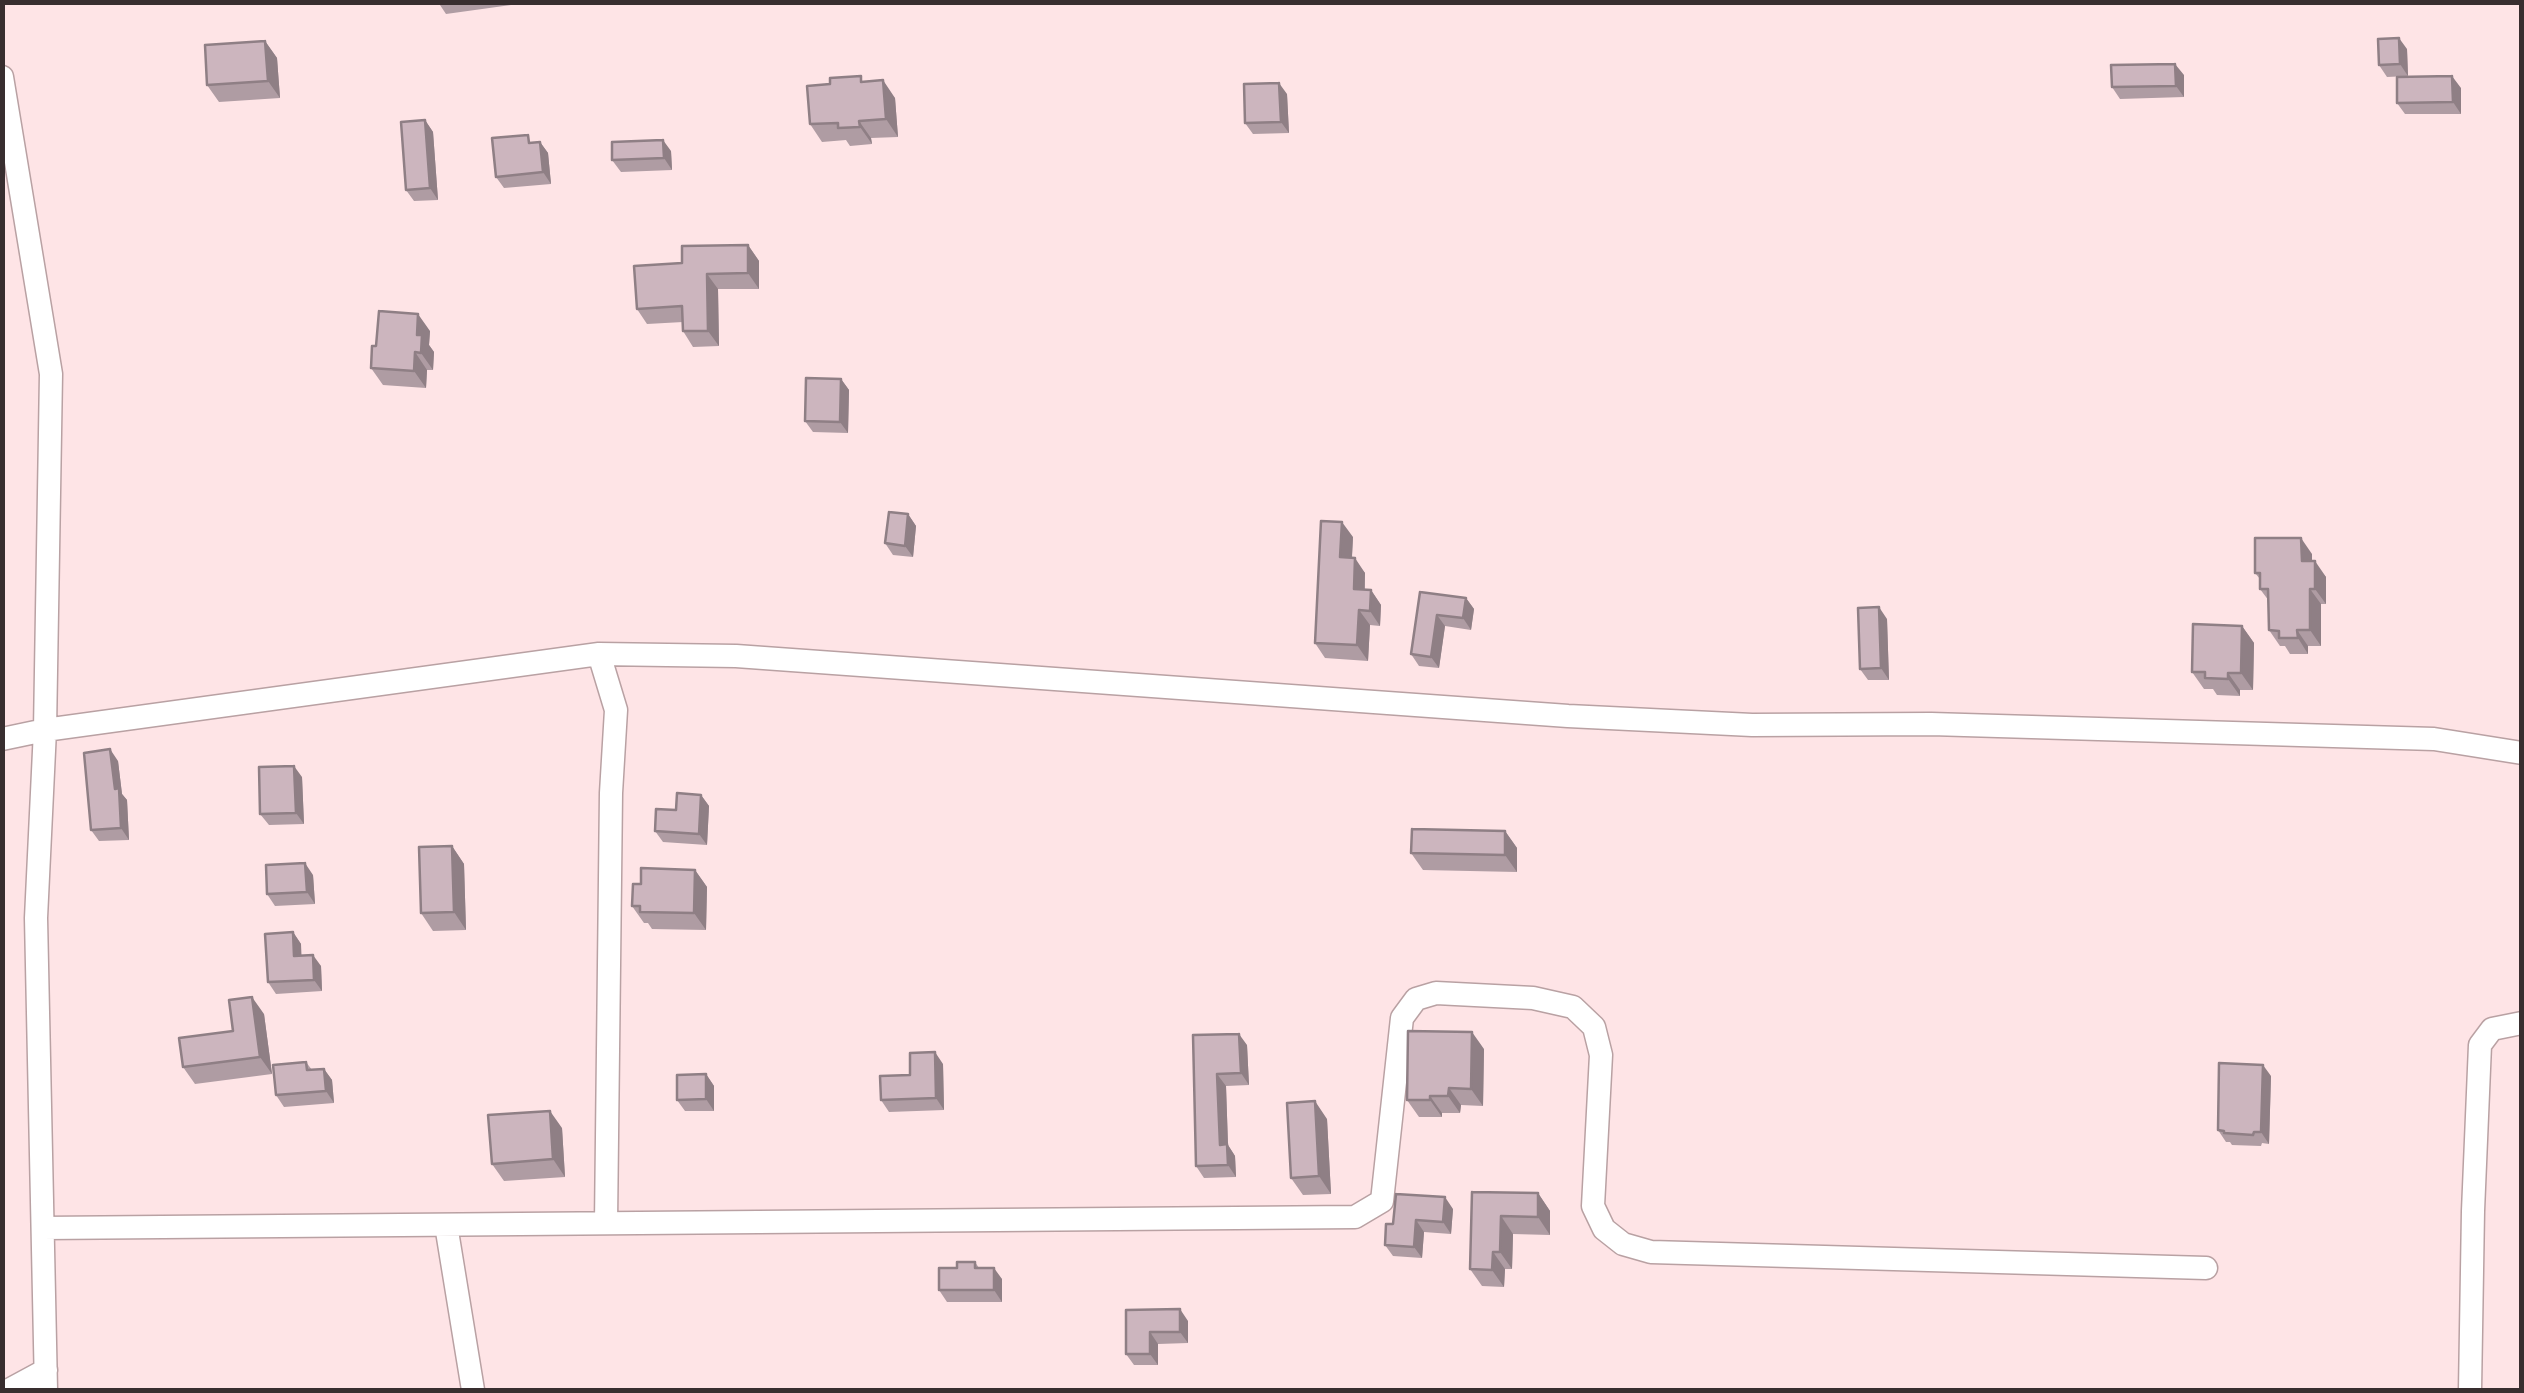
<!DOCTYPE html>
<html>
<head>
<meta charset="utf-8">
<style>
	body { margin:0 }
	#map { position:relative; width:2524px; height:1393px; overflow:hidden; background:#fee4e6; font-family:Lato,sans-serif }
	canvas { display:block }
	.frame { position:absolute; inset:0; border:5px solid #382e2f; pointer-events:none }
</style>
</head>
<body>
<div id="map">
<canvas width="2524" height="1393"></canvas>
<div class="frame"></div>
</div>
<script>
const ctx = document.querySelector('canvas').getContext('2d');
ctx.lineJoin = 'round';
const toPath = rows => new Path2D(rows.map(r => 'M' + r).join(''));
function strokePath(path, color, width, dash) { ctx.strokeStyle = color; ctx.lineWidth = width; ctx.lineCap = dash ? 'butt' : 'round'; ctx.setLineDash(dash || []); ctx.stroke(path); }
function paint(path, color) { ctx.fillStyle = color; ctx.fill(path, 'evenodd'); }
const minor = toPath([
	[2,77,51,374,45,730,36,918,46,1390],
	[599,654,616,710,611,793,606,1223],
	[2,739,45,730,599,654,736,656,1568,716,1752,725,1931,724,2434,739,2522,753],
	[446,1225,473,1390],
	[43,1228,1355,1217,1382,1201,1402,1018,1416,999,1436,993,1533,998,1573,1007,1594,1027,1601,1055,1593,1206,1604,1229,1623,1244,1651,1252,2206,1268],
	[9,1390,46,1370],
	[2470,1390,2473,1211,2480,1045,2492,1029,2522,1023]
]);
strokePath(minor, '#b9a1a3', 25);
strokePath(minor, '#fff', 22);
paint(toPath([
	[438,2,511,2,511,5,446,14],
	[265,41,277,58,280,98,219,102,207,85],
	[2407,49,2408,76,2387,77,2379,65],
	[2184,75,2184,97,2120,99,2112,87],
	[865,82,895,98,898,137,871,138,872,144,850,146,846,140,822,142,810,124],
	[2461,88,2461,114,2405,114,2397,103],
	[1287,94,1289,133,1253,134,1245,123],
	[425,120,433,132,438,200,414,201,406,190],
	[533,142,540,142,548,153,551,184,504,188,496,177],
	[671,151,672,170,621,172,612,160],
	[748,245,759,261,759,289,718,289,719,346,693,347,683,331,683,322,647,324,637,309,682,263],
	[430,331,429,345,434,352,433,370,427,370,426,388,383,385,371,368,376,346],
	[841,379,849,390,848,433,813,432,805,421],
	[908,514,916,526,913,557,893,555,885,543],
	[1353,537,1352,558,1365,573,1365,590,1371,590,1381,605,1380,626,1370,625,1368,661,1325,658,1315,643],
	[2312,554,2312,561,2326,577,2326,604,2321,604,2321,646,2308,646,2308,654,2290,654,2285,646,2280,646,2269,630,2269,601,2260,589,2260,579,2255,573],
	[1420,592,1466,598,1474,609,1471,630,1445,626,1439,668,1419,666,1411,654],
	[1887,619,1889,680,1868,680,1860,669],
	[2242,626,2254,643,2253,690,2240,690,2240,696,2217,695,2213,689,2204,689,2192,672],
	[118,761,122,794,127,800,129,840,99,841,91,830],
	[302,777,304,824,269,825,260,814],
	[701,795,709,806,707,845,663,842,655,831,676,810],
	[1505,831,1517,848,1517,872,1423,870,1411,853],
	[452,846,464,864,466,930,433,931,421,913],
	[695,870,707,887,706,930,652,929,648,923,644,923,632,906,641,884],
	[313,875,315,904,275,906,267,894],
	[293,932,301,944,301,955,321,966,322,991,276,994,268,982],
	[264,1014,272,1074,195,1084,183,1067],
	[1193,1035,1247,1045,1249,1085,1226,1086,1228,1145,1235,1156,1236,1177,1204,1178,1196,1166],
	[1484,1049,1483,1106,1461,1105,1460,1113,1442,1113,1442,1117,1419,1117,1407,1100],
	[306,1062,312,1070,324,1069,332,1080,334,1103,284,1107,276,1095],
	[943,1064,944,1110,889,1112,881,1100,910,1075],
	[706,1074,714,1086,714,1111,685,1111,677,1100],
	[2271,1076,2269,1144,2262,1143,2261,1146,2232,1145,2230,1142,2226,1142,2218,1130],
	[1327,1119,1331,1194,1303,1195,1291,1178],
	[562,1128,565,1177,504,1181,492,1164],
	[1472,1192,1538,1193,1550,1211,1550,1235,1513,1234,1512,1269,1505,1269,1504,1287,1482,1286,1470,1269],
	[1453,1209,1451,1234,1424,1232,1422,1258,1393,1256,1385,1245,1393,1224],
	[975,1262,979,1268,1002,1279,1002,1302,947,1302,939,1290,957,1268],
	[1126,1310,1188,1321,1188,1343,1158,1344,1158,1365,1134,1365,1126,1354]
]), '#af9ca3');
paint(toPath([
	[2399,38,2407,49,2408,76,2400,64],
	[265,41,277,58,280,98,268,81],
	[2175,64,2184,75,2184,97,2176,86],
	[2452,76,2461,88,2461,114,2453,102],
	[883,80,895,98,898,137,886,119],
	[1279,83,1287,94,1289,133,1281,122],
	[425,120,433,132,438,200,430,188],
	[859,121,871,138,872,144,860,127],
	[663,140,671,151,672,170,664,158],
	[540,142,548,153,551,184,543,172],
	[748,245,759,261,759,289,748,273],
	[707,274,718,289,719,346,708,331],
	[418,314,430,331,429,345,434,352,433,370,421,353,417,335],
	[415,352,427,370,426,388,414,371],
	[841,379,849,390,848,433,840,422],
	[908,514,916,526,913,557,905,546],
	[1342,522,1353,537,1351,572,1340,557],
	[2301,538,2312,554,2312,577,2302,561],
	[1355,558,1365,573,1364,604,1354,589],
	[2315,561,2326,577,2326,604,2315,589],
	[2310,589,2321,604,2321,646,2310,630],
	[1371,590,1381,605,1380,626,1370,611],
	[1466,598,1474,609,1471,630,1463,618],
	[1879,607,1887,619,1889,680,1881,668],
	[1359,610,1370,625,1368,661,1357,645],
	[1437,615,1445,626,1439,668,1431,657],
	[2242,626,2254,643,2253,690,2241,673],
	[2297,630,2308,646,2308,654,2298,638],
	[2228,673,2240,690,2240,696,2228,679],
	[110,749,118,761,122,794,127,800,129,840,121,828],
	[294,766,302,777,304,824,296,813],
	[701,795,709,806,707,845,699,834],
	[1505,831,1517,848,1517,872,1505,855],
	[452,846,464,864,466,930,454,912],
	[305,863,313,875,315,904,307,892],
	[695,870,707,887,706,930,694,913],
	[293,932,301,944,302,967,294,956],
	[313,955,321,966,322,991,314,980],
	[252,997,264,1014,272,1074,260,1057],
	[1472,1032,1484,1049,1483,1106,1471,1089],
	[1239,1034,1247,1045,1249,1085,1241,1073],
	[935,1052,943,1064,944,1110,936,1098],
	[2263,1065,2271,1076,2269,1144,2261,1132],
	[324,1069,332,1080,334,1103,326,1091],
	[706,1074,714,1086,714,1111,706,1099],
	[1217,1074,1226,1086,1228,1145,1235,1156,1236,1177,1228,1165,1220,1145],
	[1449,1088,1461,1105,1460,1113,1448,1096],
	[1430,1096,1442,1113,1442,1117,1430,1100],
	[1315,1101,1327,1119,1331,1194,1319,1176],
	[550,1111,562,1128,565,1177,553,1159],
	[1538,1193,1550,1211,1550,1235,1538,1217],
	[1445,1197,1453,1209,1451,1234,1443,1222],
	[1501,1216,1513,1234,1512,1269,1500,1252],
	[1416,1220,1424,1232,1422,1258,1414,1247],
	[1493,1252,1505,1269,1504,1287,1492,1270],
	[994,1268,1002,1279,1002,1302,994,1290],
	[1180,1309,1188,1321,1188,1343,1180,1332],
	[1150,1332,1158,1344,1158,1365,1150,1354]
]), '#8f7f85');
const building = toPath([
	[2399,38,2400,64,2379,65,2378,39,2399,38],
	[265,41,268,81,207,85,205,45,265,41],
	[2175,64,2176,86,2112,87,2111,65,2175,64],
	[861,76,861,82,883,80,886,119,859,121,860,127,838,128,838,123,810,124,807,86,830,84,830,78,861,76],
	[2452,76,2453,102,2397,103,2397,77,2452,76],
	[1279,83,1281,122,1245,123,1244,84,1279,83],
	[425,120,430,188,406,190,401,122,425,120],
	[528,135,529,143,540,142,543,172,496,177,492,138,528,135],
	[663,140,664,158,612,160,612,142,663,140],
	[748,245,748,273,707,274,708,331,683,331,682,306,637,309,634,266,682,263,682,246,748,245],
	[379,311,418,314,417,335,422,335,421,353,415,352,414,371,371,368,372,346,376,346,379,311],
	[806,378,841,379,840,422,805,421,806,378],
	[889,512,908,514,905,546,885,543,889,512],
	[1321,521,1342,522,1340,557,1355,558,1354,589,1371,590,1370,611,1359,610,1357,645,1315,643,1321,521],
	[2255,538,2301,538,2302,561,2315,561,2315,589,2310,589,2310,630,2297,630,2298,638,2279,638,2279,631,2269,630,2268,589,2260,589,2260,573,2255,573,2255,538],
	[1420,592,1466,598,1463,618,1437,615,1431,657,1411,654,1420,592],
	[1879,607,1881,668,1860,669,1858,608,1879,607],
	[2193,624,2242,626,2241,673,2228,673,2228,679,2205,678,2205,672,2192,672,2193,624],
	[110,749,115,789,119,788,121,828,91,830,84,753,110,749],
	[294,766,296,813,260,814,259,767,294,766],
	[677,793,701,795,699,834,655,831,656,809,676,810,677,793],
	[1412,829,1505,831,1505,855,1411,853,1412,829],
	[452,846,454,912,421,913,419,847,452,846],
	[305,863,307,892,267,894,266,865,305,863],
	[641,868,695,870,694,913,640,912,640,906,632,906,633,884,641,884,641,868],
	[293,932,294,956,313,955,314,980,268,982,265,934,293,932],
	[252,997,260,1057,183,1067,179,1038,233,1031,229,1000,252,997],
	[1408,1031,1472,1032,1471,1089,1449,1088,1448,1096,1430,1096,1430,1100,1407,1100,1408,1031],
	[1239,1034,1241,1073,1217,1074,1220,1145,1227,1144,1228,1165,1196,1166,1193,1035,1239,1034],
	[935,1052,936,1098,881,1100,880,1076,910,1075,910,1053,935,1052],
	[306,1062,307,1070,324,1069,326,1091,276,1095,273,1065,306,1062],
	[2219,1063,2263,1065,2261,1132,2254,1132,2253,1135,2224,1133,2224,1131,2218,1130,2219,1063],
	[706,1074,706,1099,677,1100,677,1075,706,1074],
	[1315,1101,1319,1176,1291,1178,1287,1103,1315,1101],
	[550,1111,553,1159,492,1164,488,1115,550,1111],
	[1472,1192,1538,1193,1538,1217,1501,1216,1500,1252,1493,1252,1492,1270,1470,1269,1472,1192],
	[1396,1194,1445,1197,1443,1222,1416,1220,1414,1247,1385,1245,1386,1224,1393,1224,1396,1194],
	[957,1262,975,1262,975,1268,994,1268,994,1290,939,1290,939,1268,957,1268,957,1262],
	[1180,1309,1180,1332,1150,1332,1150,1354,1126,1354,1126,1310,1180,1309]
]);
paint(building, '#ccb5be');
strokePath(building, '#8f7f85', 2.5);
</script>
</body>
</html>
